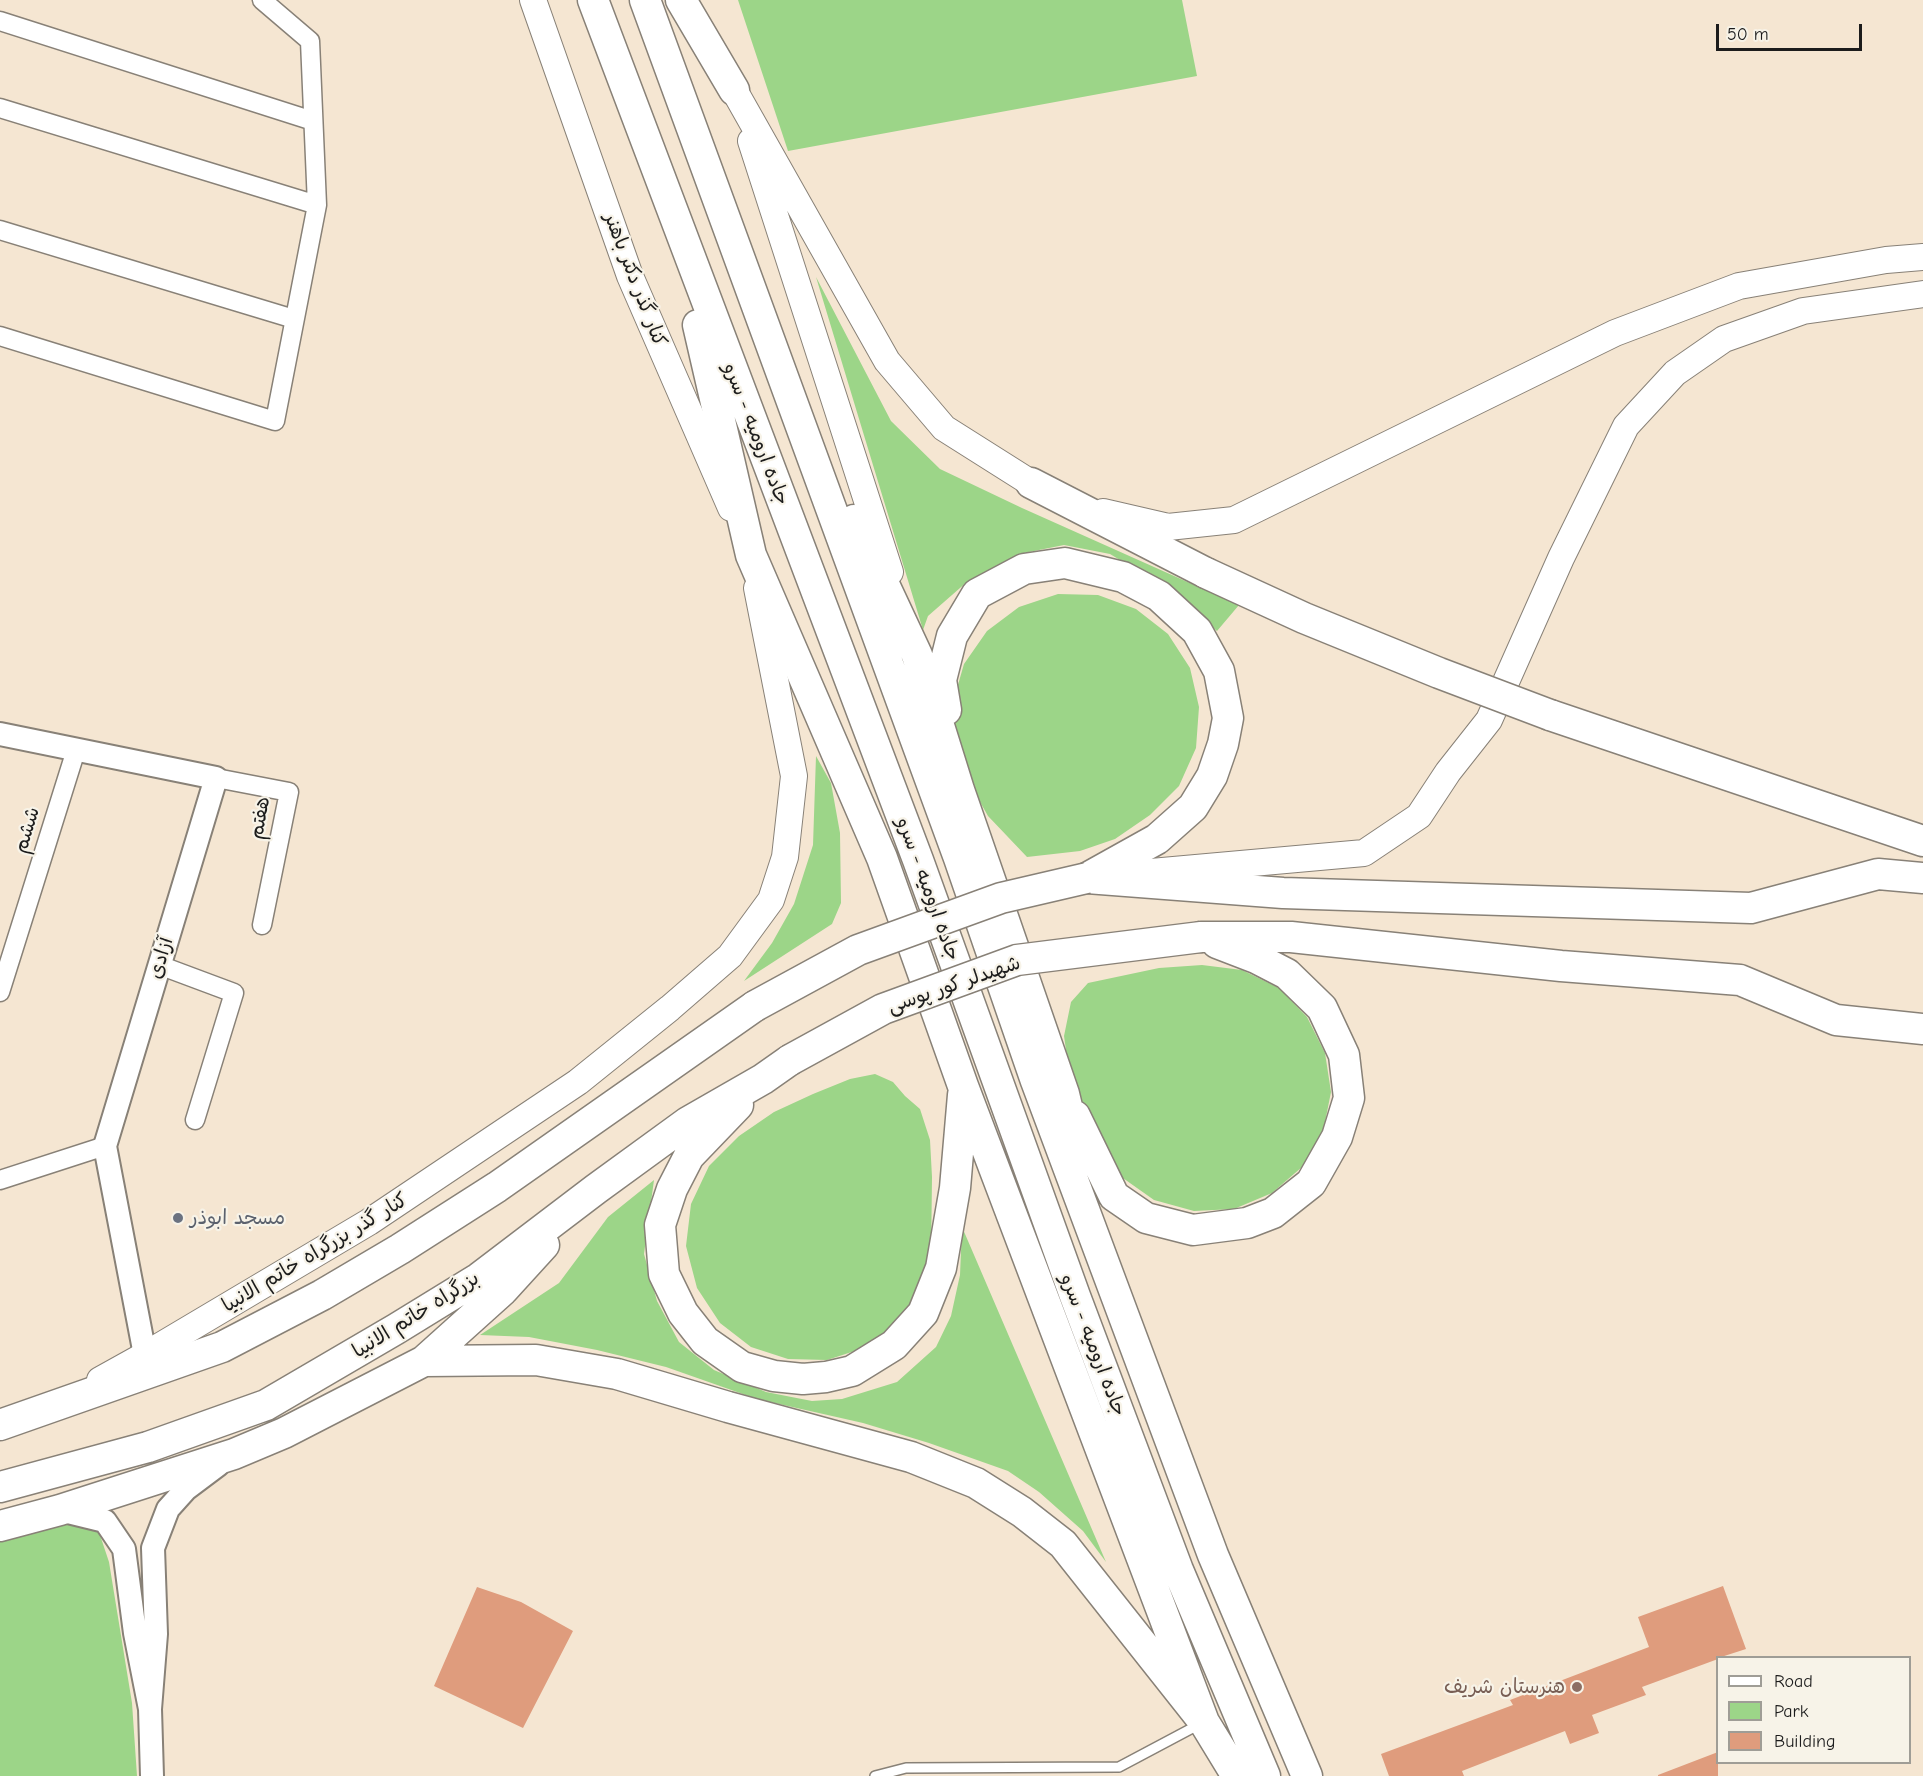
<!DOCTYPE html>
<html>
<head>
<meta charset="utf-8">
<style>
	body { margin:0 }
	#map { position:relative; width:1923px; height:1776px; overflow:hidden; background:#f5e6d2; font-family:"Comic Neue",sans-serif }
	canvas { display:block }
	.legend { position:absolute; left:1716px; top:1656px; width:195px; height:108px; box-sizing:border-box; background:#f7f3e8; border:2px solid #9f9d96; margin:0; padding:8px 10px; list-style:none; font-size:18px; color:#1c1c1c }
	.legend li { display:flex; align-items:center; gap:12px; height:30px }
	.legend b { width:30px; border:2px solid #9f9d96 }
	.scale { position:absolute; left:1716px; top:24px; width:146px; height:27px; box-sizing:border-box; border:3px solid #1c1c1c; border-top:0; padding-left:8px; font-size:18px; line-height:21px; white-space:nowrap; color:#1c1c1c; -webkit-text-stroke:4px #f7f3e8; paint-order:stroke }
</style>
</head>
<body>
<div id="map">
<canvas width="1923" height="1776"></canvas>
<ul class="legend">
<li><b style="height:8px;background:#fff"></b>Road</li>
<li><b style="height:16px;background:#9cd588"></b>Park</li>
<li><b style="height:16px;background:#df9c7d"></b>Building</li>
</ul>
<div class="scale">50 m</div>
</div>
<script>
const ctx = document.querySelector('canvas').getContext('2d');
ctx.lineJoin = 'round';
function paint(path, color) { ctx.fillStyle = color; ctx.fill(path, 'evenodd'); }
const toPath = rows => new Path2D(rows.map(r => 'M' + r).join(''));
function strokePath(path, color, width, dash) { ctx.strokeStyle = color; ctx.lineWidth = width; ctx.lineCap = dash ? 'butt' : 'round'; ctx.setLineDash(dash || []); ctx.stroke(path); }
function write(font, color, halo, rows, align = 'center') {
  ctx.font = font + ' "Comic Neue","Playpen Sans Arabic",sans-serif'; ctx.lineWidth = 4.5; ctx.setLineDash([]); ctx.textBaseline = 'middle'; ctx.strokeStyle = halo; ctx.fillStyle = color; for (const [text, x, y, turn = 0] of rows) {
    ctx.save(); ctx.translate(x, y); ctx.rotate((+turn || 0) * Math.PI / 180); ctx.textAlign = isNaN(turn) ? turn : align; if (halo) ctx.strokeText(text, 0, 0); ctx.fillText(text, 0, 0); ctx.restore();
  }
}
paint(toPath([
	[738,0,1182,0,1197,76,788,151],
	[816,277,891,421,940,469,1022,508,1239,605,1217,631,1165,587,1110,554,1064,545,1019,554,968,581,928,616,923,630],
	[1058,594,1098,595,1136,609,1168,634,1190,668,1199,707,1196,748,1179,786,1150,815,1115,839,1080,851,1027,857,988,816,971,786,955,743,953,702,964,664,987,631,1019,607],
	[816,756,831,783,840,833,841,903,832,924,744,981,772,943,794,904,813,845],
	[1202,965,1242,970,1279,988,1307,1017,1325,1053,1331,1092,1323,1132,1302,1167,1272,1193,1234,1209,1194,1211,1154,1200,1120,1176,1096,1143,1069,1071,1064,1036,1071,1002,1088,983,1159,968],
	[875,1074,893,1082,905,1096,920,1109,930,1140,932,1177,931,1258,919,1295,896,1326,864,1348,827,1360,788,1359,751,1347,720,1323,697,1288,686,1246,691,1204,709,1166,739,1136,774,1112,813,1094,850,1079],
	[654,1180,644,1254,657,1301,679,1342,714,1370,766,1392,812,1401,842,1399,897,1382,936,1347,951,1316,960,1275,962,1227,1106,1562,1083,1531,1039,1492,1008,1471,929,1443,863,1423,757,1399,666,1367,597,1350,529,1337,480,1335,559,1283,608,1217],
	[58,1522,97,1526,109,1562,132,1703,137,1776,0,1776,0,1535]
]), '#9cd588');
paint(toPath([
	[1723,1586,1746,1649,1718,1658,1718,1659,1642,1687,1646,1695,1592,1715,1599,1733,1570,1744,1565,1731,1462,1771,1464,1776,1389,1776,1381,1754,1513,1705,1510,1700,1649,1647,1638,1617],
	[477,1587,521,1602,573,1631,523,1728,434,1686],
	[1718,1752,1718,1776,1658,1776,1658,1775]
]), '#df9c7d');
const service = toPath([
	[875,1776,906,1768,1119,1767,1200,1724]
]);
const minor = toPath([
	[0,21,313,121],
	[0,108,317,205],
	[0,230,294,319],
	[0,336,275,421,317,205,310,41,262,0],
	[216,778,289,792,262,925],
	[159,965,234,993,195,1120],
	[0,992,76,750],
	[0,1180,105,1146]
]);
const tertiary = toPath([
	[0,734,216,778,105,1146,145,1355],
	[60,1510,105,1521,124,1549,135,1633,150,1709,156,1634,153,1548,168,1509,186,1489,218,1465],
	[150,1709,152,1776]
]);
const secondary = toPath([
	[533,0,630,276,731,508],
	[734,90,887,361,944,428,1031,483,1049,491],
	[751,141,890,572],
	[1103,512,1168,527,1234,520,1615,333,1739,286,1886,260,1923,257],
	[1140,873,1364,853,1419,816,1448,772,1489,720,1561,558,1626,426,1675,373,1724,339,1803,311,1923,294],
	[100,1380,145,1355,369,1222,578,1082,670,1008,730,956,771,900,785,857,794,776,757,588]
]);
const trunk = toPath([
	[593,0,918,860,1075,1296,1178,1570,1265,1776],
	[645,0,959,858,1036,1081,1213,1555,1307,1776],
	[681,0,734,90],
	[698,325,751,555,882,858,963,1086,1204,1722],
	[1031,483,1206,573],
	[854,520,917,655,959,790,1064,1094,1075,1140],
	[946,710,941,680,952,636,977,594,1024,569,1065,563,1123,577,1159,596,1197,631,1219,671,1228,718,1223,744,1212,776,1193,807,1157,839,1087,878],
	[1550,715,1923,841],
	[1087,878,1283,893,1751,908,1878,874,1923,878],
	[1201,937,1291,937,1561,966,1740,980,1836,1020,1923,1029],
	[738,1105,689,1156,672,1189,660,1225,664,1274,683,1313,705,1341,742,1367,774,1376,803,1379,826,1377,852,1371,894,1345,923,1313,941,1268,955,1188,963,1095],
	[1075,1116,1114,1196,1146,1218,1193,1230,1247,1223,1273,1213,1311,1183,1337,1137,1349,1098,1344,1055,1322,1008,1287,974,1256,958,1217,943],
	[424,1361,536,1360,617,1374,728,1407,911,1457,976,1483,1022,1512,1063,1544,1204,1722,1237,1776],
	[0,1425,222,1347,322,1295,400,1249,497,1187,755,1006],
	[0,1487,148,1447,266,1405,396,1329,479,1278,596,1189,688,1122,763,1079,790,1060],
	[0,1526,60,1510,234,1454,284,1433,424,1361,503,1290,544,1245]
]);
strokePath(service, '#888177', 12);
strokePath(minor, '#888177', 21);
strokePath(tertiary, '#888177', 26);
strokePath(secondary, '#888177', 28);
strokePath(trunk, '#888177', 33);
strokePath(service, '#fff', 9);
strokePath(minor, '#fff', 18);
strokePath(tertiary, '#fff', 22);
strokePath(secondary, '#fff', 26);
strokePath(trunk, '#fff', 30);
const trunkBridge = toPath([
	[1206,573,1304,618,1439,673,1550,715],
	[755,1006,858,950,1001,898,1087,878],
	[790,1060,883,1009,1017,960,1201,937]
]);
strokePath(trunkBridge, '#888177', 33, []);
strokePath(trunkBridge, '#fff', 30);
for (const [x, y, r, color] of [
	[178,1218,6,"#6b7280"],
	[1577,1687,6,"#8d6e63"]
]) { const dot = new Path2D(); dot.arc(x, y, r, 0, 2 * Math.PI); ctx.fillStyle = color; ctx.fill(dot); strokePath(dot, '#f7f3e8', 2); }
write('20px', '#1c1c1c', '#f7f3e8', [
	["کنار گذر دکتر باهنر",635,280,69],
	["جاده ارومیه - سرو",756,434,69],
	["هفتم",260,818,-80],
	["ششم",27,830,-73],
	["جاده ارومیه - سرو",928,889,70],
	["آزادی",161,958,-73],
	["شهیدلر کور پوسی",954,985,-19],
	["کنار گذر بزرگراه خاتم الانبیا",315,1253,-31],
	["بزرگراه خاتم الانبیا",416,1315,-32],
	["جاده ارومیه - سرو",1093,1345,69]
]);
write('20px', '#5b616d', '#f7f3e8', [
	["مسجد ابوذر",190,1218]
], 'left');
write('20px', '#785e54', '#f7f3e8', [
	["هنرستان شریف",1565,1687]
], 'right');
</script>
</body>
</html>
